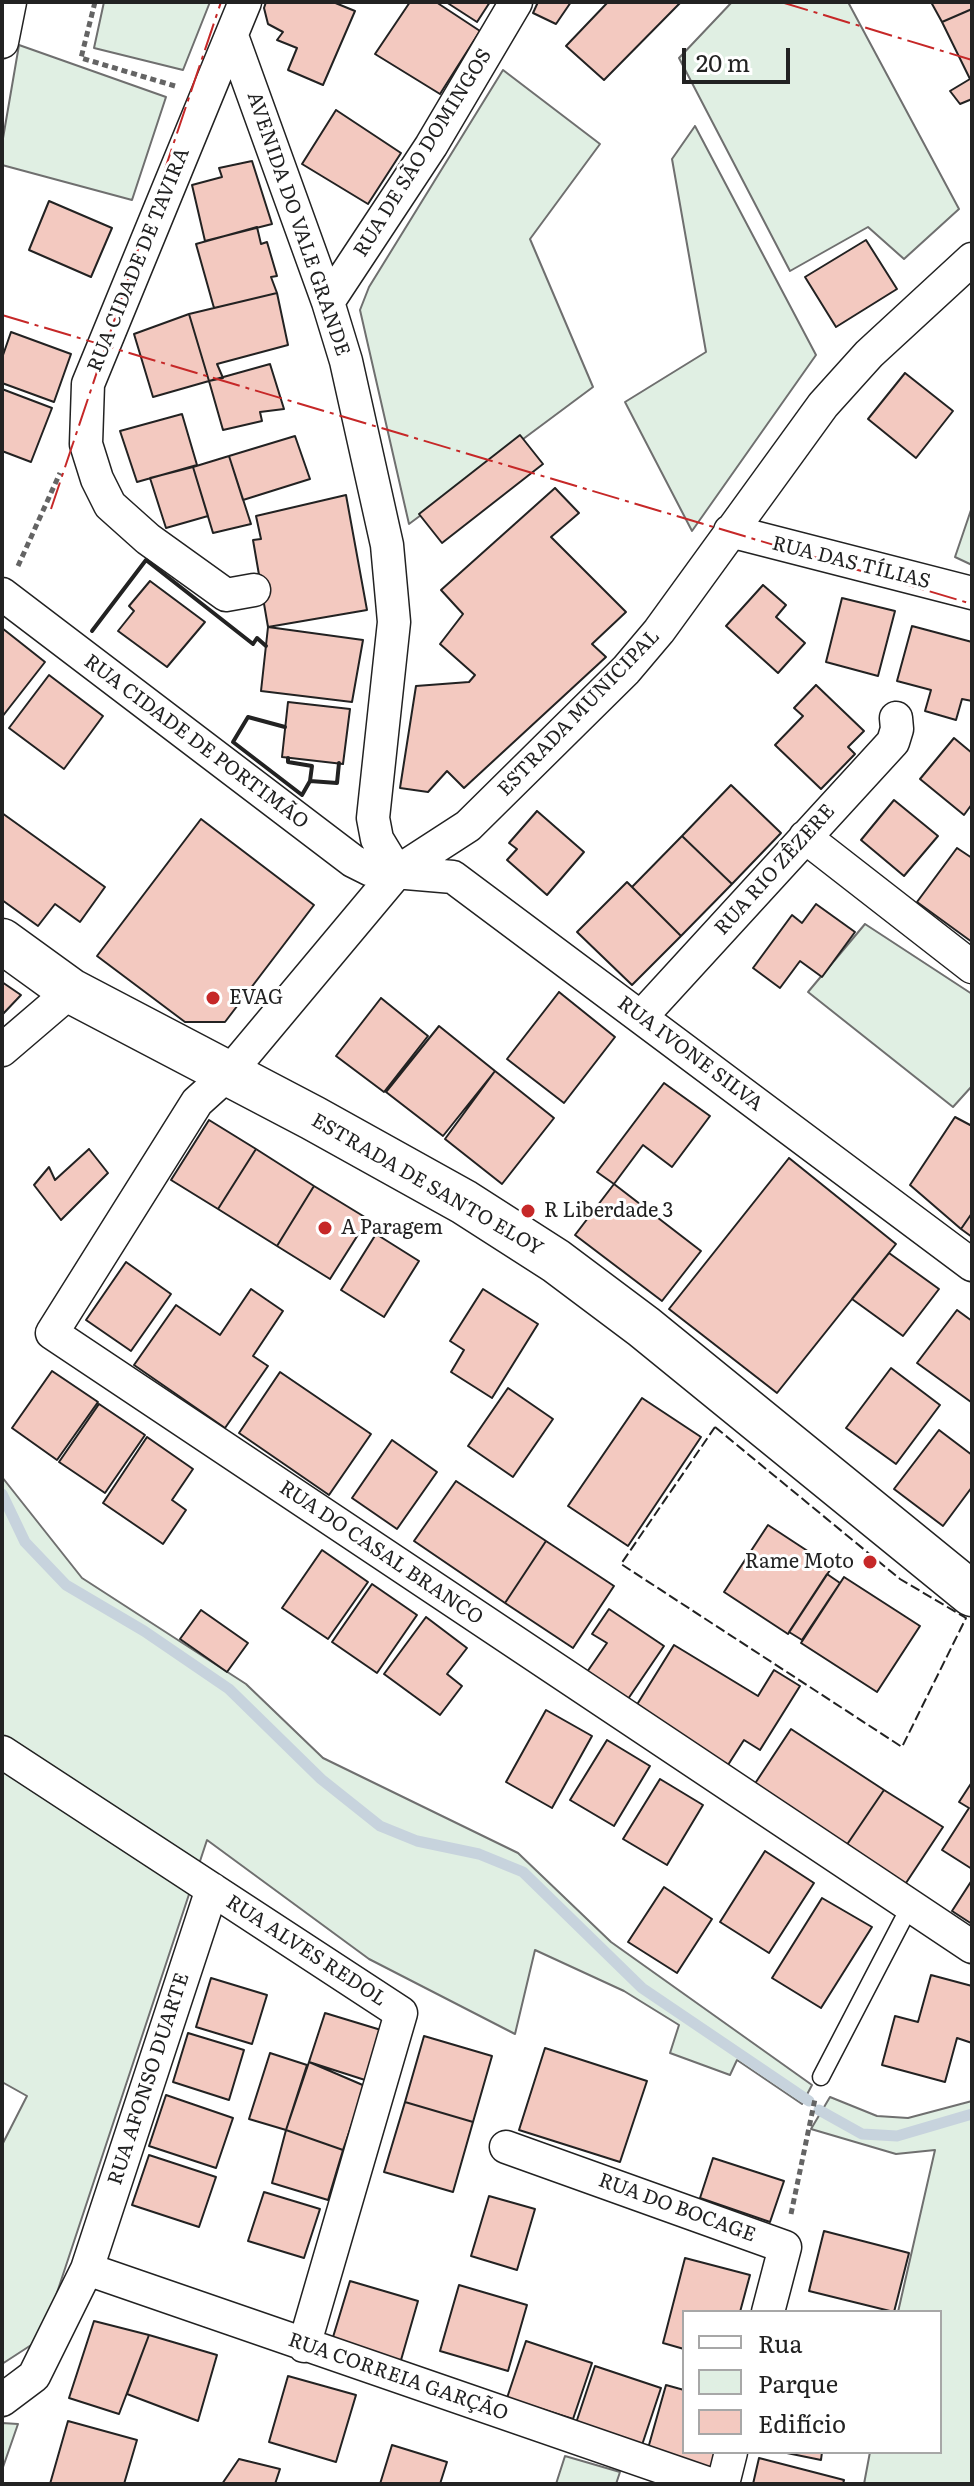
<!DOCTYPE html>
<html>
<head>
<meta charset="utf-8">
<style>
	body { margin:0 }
	#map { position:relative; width:974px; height:2486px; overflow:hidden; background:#fff; font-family:Literata,serif }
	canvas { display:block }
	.frame { position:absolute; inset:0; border:4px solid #222; pointer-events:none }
	.legend { position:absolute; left:682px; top:2310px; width:260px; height:144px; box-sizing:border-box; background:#fff; border:2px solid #a7a7a7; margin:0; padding:10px 14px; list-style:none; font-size:24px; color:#222 }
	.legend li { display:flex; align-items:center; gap:16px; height:40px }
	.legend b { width:40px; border:2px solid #a7a7a7 }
	.scale { position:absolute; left:682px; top:48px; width:108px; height:36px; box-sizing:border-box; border:4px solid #222; border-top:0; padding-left:10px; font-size:24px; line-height:28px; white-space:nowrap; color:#222; -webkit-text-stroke:6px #fff; paint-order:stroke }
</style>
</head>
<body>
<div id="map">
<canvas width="974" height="2486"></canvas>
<div class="frame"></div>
<ul class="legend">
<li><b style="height:10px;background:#fff"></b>Rua</li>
<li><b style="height:22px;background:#e0efe3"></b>Parque</li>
<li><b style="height:22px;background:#f3c9c0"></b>Edifício</li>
</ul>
<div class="scale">20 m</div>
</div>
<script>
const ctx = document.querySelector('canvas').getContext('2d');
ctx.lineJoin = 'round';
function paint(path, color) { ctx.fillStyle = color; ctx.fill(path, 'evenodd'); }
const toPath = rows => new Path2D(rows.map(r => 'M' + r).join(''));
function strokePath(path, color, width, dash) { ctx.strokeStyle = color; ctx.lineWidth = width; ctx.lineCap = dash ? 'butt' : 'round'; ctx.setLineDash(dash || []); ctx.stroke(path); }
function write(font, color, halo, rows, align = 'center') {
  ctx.font = font + ' Literata,serif'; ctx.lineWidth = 6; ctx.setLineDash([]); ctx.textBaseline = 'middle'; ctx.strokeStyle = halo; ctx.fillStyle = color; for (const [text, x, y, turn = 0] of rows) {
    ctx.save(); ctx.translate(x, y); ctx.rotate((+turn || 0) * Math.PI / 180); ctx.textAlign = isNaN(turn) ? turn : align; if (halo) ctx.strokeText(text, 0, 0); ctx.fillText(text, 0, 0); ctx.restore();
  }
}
const green = toPath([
	[104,2,210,2,183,70,94,48,104,2],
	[732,2,848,2,959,209,904,259,868,227,790,271,679,58,732,2],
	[19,45,166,97,132,200,2,165,2,144,19,45],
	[503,70,600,144,530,239,593,387,409,524,360,310,369,287,503,70],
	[695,126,816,355,692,531,625,402,706,352,672,159,695,126],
	[972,507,972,565,955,557,972,507],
	[865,924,972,994,972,1086,953,1107,808,992,865,924],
	[2,1477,82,1578,246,1684,323,1758,518,1853,611,1942,812,2085,802,2104,737,2060,730,2075,670,2053,679,2025,624,1991,535,1950,515,2034,369,1959,207,1840,42,2338,2,2364,2,2145,27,2096,2,2082,2,1477],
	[830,2097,877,2116,908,2118,972,2101,972,2484,864,2484,870,2452,940,2452,940,2312,898,2312,935,2150,896,2154,811,2129,830,2097],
	[2,2423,18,2424,2,2470,2,2423],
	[565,2456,620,2472,616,2484,556,2484,565,2456]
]);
paint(green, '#e0efe3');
strokePath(green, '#6f6f6f', 2);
strokePath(toPath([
	[2,1494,25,1542,66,1585,144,1631,229,1689,321,1779,380,1826,417,1841,479,1854,523,1872,642,1988,809,2101],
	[819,2110,862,2134,897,2136,972,2114]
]), '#c7d3dd', 11);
const building = toPath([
	[266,2,333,2,355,11,323,85,288,70,297,48,277,40,283,32,268,24,264,8,266,2],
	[410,2,436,2,480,31,440,94,375,54,410,2],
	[446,2,490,2,477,22,446,2],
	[538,2,571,2,556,24,533,13,538,2],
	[608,2,681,2,604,80,566,46,608,2],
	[931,2,972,2,972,9,942,22,931,2],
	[972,9,972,99,960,104,950,91,970,79,942,22,972,9],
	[336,110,401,153,368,204,302,164,336,110],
	[252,161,272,224,205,241,192,185,222,177,219,168,252,161],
	[49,201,112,228,91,277,29,250,49,201],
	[257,227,261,244,267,242,277,276,271,277,277,293,214,308,196,244,257,227],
	[866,240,897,289,836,327,805,277,866,240],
	[277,293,288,345,217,364,223,378,209,381,189,314,277,293],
	[189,314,209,381,153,397,134,334,189,314],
	[11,332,71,354,54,402,2,383,2,358,11,332],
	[270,364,284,409,260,412,262,421,223,430,209,381,270,364],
	[905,373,953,411,916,458,868,419,905,373],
	[2,389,52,408,31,462,2,451,2,389],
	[182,414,197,465,137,482,120,431,182,414],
	[520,435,543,464,442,543,419,514,520,435],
	[295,436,310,479,243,500,229,456,295,436],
	[229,456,251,524,213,533,193,467,229,456],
	[193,467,208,516,166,528,150,478,193,467],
	[555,488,579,513,551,537,626,612,592,644,606,657,464,788,447,771,428,792,400,788,416,686,469,682,475,675,440,644,463,614,441,590,555,488],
	[346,495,367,610,268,627,253,540,261,539,256,516,346,495],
	[150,581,205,622,167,667,118,631,134,611,129,606,150,581],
	[763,585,786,605,776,617,805,643,778,673,726,626,763,585],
	[842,598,895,611,878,676,826,662,842,598],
	[912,626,972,642,972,701,962,699,956,720,925,711,931,690,897,681,912,626],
	[268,627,363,640,352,702,261,691,268,627],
	[2,628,45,662,2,717,2,628],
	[49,675,103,716,64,769,9,728,49,675],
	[816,685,864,731,848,747,855,754,821,789,775,745,803,716,794,708,816,685],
	[288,702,350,709,343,764,282,757,288,702],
	[954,738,972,753,972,804,964,815,920,779,954,738],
	[731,785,781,833,732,884,682,836,731,785],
	[894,800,938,836,904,876,861,840,894,800],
	[537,811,584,852,547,895,507,860,517,849,509,843,537,811],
	[2,813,105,887,80,922,55,904,38,926,2,900,2,813],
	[201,819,314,905,225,1022,185,1022,97,956,201,819],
	[682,836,732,884,681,936,632,887,682,836],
	[957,848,972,858,972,942,917,902,957,848],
	[627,882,681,936,632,985,577,932,627,882],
	[816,904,855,932,822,977,800,961,780,988,753,968,792,915,802,923,816,904],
	[2,982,21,995,2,1015,2,982],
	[559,992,615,1037,564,1103,507,1059,559,992],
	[381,998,428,1036,384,1092,336,1056,381,998],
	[439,1026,495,1071,443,1136,386,1092,439,1026],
	[495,1071,554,1118,502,1184,445,1139,495,1071],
	[664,1083,710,1116,672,1167,643,1145,614,1184,597,1172,664,1083],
	[955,1117,972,1126,972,1213,961,1229,910,1185,955,1117],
	[209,1120,256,1149,218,1209,171,1180,209,1120],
	[89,1149,108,1173,61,1220,34,1185,49,1167,55,1180,89,1149],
	[256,1149,314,1186,277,1246,218,1209,256,1149],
	[789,1158,896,1244,777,1393,669,1309,789,1158],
	[614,1184,701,1251,662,1301,575,1235,614,1184],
	[314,1186,368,1219,330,1279,277,1246,314,1186],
	[972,1213,972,1237,961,1229,972,1213],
	[376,1234,419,1261,384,1317,341,1290,376,1234],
	[889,1253,939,1289,903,1336,852,1299,889,1253],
	[126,1262,171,1294,131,1351,86,1320,126,1262],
	[251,1289,283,1311,253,1356,268,1366,225,1428,134,1365,176,1305,220,1335,251,1289],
	[483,1289,538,1324,492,1398,451,1372,464,1350,450,1341,483,1289],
	[957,1310,972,1321,971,1402,917,1363,957,1310],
	[891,1368,940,1405,896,1464,846,1428,891,1368],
	[52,1371,98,1402,57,1460,12,1428,52,1371],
	[280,1372,371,1434,329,1495,239,1433,280,1372],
	[508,1388,553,1419,513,1477,468,1446,508,1388],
	[642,1398,701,1437,628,1546,568,1506,642,1398],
	[99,1404,145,1435,105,1493,59,1462,99,1404],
	[939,1430,972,1455,972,1487,943,1526,894,1489,939,1430],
	[147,1437,193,1469,172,1500,186,1510,163,1544,103,1503,147,1437],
	[392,1440,437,1472,397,1529,352,1498,392,1440],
	[456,1481,546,1541,505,1603,414,1541,456,1481],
	[768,1525,832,1567,788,1634,724,1592,768,1525],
	[546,1541,614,1586,573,1648,505,1603,546,1541],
	[322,1550,368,1582,328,1639,282,1608,322,1550],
	[827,1574,840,1583,802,1640,789,1632,827,1574],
	[844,1577,920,1626,877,1692,801,1643,844,1577],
	[372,1584,417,1615,377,1673,332,1642,372,1584],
	[609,1609,664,1646,628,1699,587,1672,607,1643,592,1634,609,1609],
	[201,1610,248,1643,227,1672,180,1639,201,1610],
	[426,1617,467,1648,447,1674,462,1686,440,1715,384,1674,426,1617],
	[674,1645,758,1696,774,1670,800,1686,760,1750,744,1740,726,1768,633,1711,674,1645],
	[546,1710,592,1736,552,1808,506,1782,546,1710],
	[791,1729,884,1790,846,1846,754,1785,791,1729],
	[607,1740,650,1766,614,1826,570,1800,607,1740],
	[660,1779,703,1805,667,1865,623,1839,660,1779],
	[972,1782,972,1869,942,1850,969,1808,959,1802,972,1782],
	[884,1790,943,1827,904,1886,846,1846,884,1790],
	[765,1851,814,1883,769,1953,720,1922,765,1851],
	[972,1880,972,1924,952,1911,972,1880],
	[664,1887,712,1919,677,1973,628,1942,664,1887],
	[822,1898,872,1927,821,2008,772,1978,822,1898],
	[931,1975,972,1986,972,2043,957,2038,945,2082,882,2065,895,2016,918,2022,931,1975],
	[211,1978,267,1995,252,2044,196,2027,211,1978],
	[325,2013,381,2030,365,2080,309,2062,325,2013],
	[188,2033,244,2050,229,2100,173,2082,188,2033],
	[424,2036,492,2056,473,2122,405,2102,424,2036],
	[545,2048,647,2081,620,2162,519,2130,545,2048],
	[270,2053,307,2065,286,2130,249,2119,270,2053],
	[309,2062,365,2086,343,2150,286,2130,309,2062],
	[166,2095,233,2118,216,2168,149,2146,166,2095],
	[405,2102,473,2122,453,2192,384,2172,405,2102],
	[286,2130,343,2150,328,2200,272,2183,286,2130],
	[149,2155,216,2177,199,2227,132,2205,149,2155],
	[713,2158,784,2181,770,2222,700,2198,713,2158],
	[264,2192,320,2209,304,2258,248,2241,264,2192],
	[489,2196,535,2209,517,2270,471,2256,489,2196],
	[824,2231,909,2253,894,2312,809,2291,824,2231],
	[685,2258,750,2275,740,2312,684,2312,684,2349,663,2343,685,2258],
	[350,2281,418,2301,399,2367,330,2347,350,2281],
	[459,2285,527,2305,508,2371,440,2351,459,2285],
	[94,2321,149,2335,119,2414,69,2398,94,2321],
	[149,2335,217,2355,198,2421,127,2394,149,2335],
	[526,2341,592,2363,573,2419,507,2398,526,2341],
	[595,2366,661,2388,642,2445,576,2423,595,2366],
	[288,2376,356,2395,336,2462,269,2442,288,2376],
	[666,2385,684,2390,684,2452,721,2452,715,2471,647,2452,666,2385],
	[68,2421,137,2440,124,2484,50,2484,68,2421],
	[392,2445,447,2462,440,2484,380,2484,392,2445],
	[782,2452,822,2452,821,2460,782,2452],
	[759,2458,844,2480,843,2484,753,2484,759,2458],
	[239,2459,280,2469,275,2484,222,2484,239,2459]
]);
paint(building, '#f3c9c0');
strokePath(building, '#222', 2);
const service = toPath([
	[821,2077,910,1906]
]);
const minor = toPath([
	[245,2,88,384,86,444,97,479,110,505,148,539,226,595,254,590],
	[232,36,328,302,346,361,387,545,394,622,373,818,377,839,397,872],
	[2,42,10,2],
	[972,259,869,354,823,405,659,631,626,670,468,826,397,872,228,1074,197,1102,52,1333,972,1947],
	[328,302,431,146,516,2],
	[730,531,972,593],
	[2,594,353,861,371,870,453,877,972,1265],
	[805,837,972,967],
	[641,1017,893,742,897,729,896,718],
	[2,1050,71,991],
	[2,1752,401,2013,304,2346],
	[506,2147,785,2247,768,2312],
	[87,2269,710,2484],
	[2,2400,34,2376,87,2269,212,1889],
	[723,2484,731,2452]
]);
const secondary = toPath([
	[2,941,71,991,313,1118,464,1202,556,1261,644,1327,972,1594]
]);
strokePath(service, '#222', 19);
strokePath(minor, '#222', 35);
strokePath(secondary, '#222', 47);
strokePath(toPath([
	[95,2,81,58,175,86],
	[18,566,60,473],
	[791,2214,815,2099]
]), '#646464', 5, [6, 4]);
strokePath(service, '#fff', 16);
strokePath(minor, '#fff', 32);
strokePath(secondary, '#fff', 44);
strokePath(toPath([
	[715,1427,900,1579,966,1618,902,1747,621,1564,715,1427]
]), '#222', 2, [10, 4]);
strokePath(toPath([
	[92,631,146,560,253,644,257,638,266,646],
	[285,727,248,717,233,742,302,795,310,781,337,783,339,763],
	[288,758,288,762,312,766,310,781]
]), '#222', 4);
strokePath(toPath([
	[781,2,972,60],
	[2,315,972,604],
	[51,509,221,2]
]), '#c62828', 2, [28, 6, 4, 6]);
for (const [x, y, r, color] of [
	[213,998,8,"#c62828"],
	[528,1211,8,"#c62828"],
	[325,1228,8,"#c62828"],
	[870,1562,8,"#c62828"]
]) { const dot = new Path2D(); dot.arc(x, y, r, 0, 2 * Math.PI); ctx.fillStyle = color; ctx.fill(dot); strokePath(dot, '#fff', 3); }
write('20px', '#222', '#fff', [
	["RUA DE SÃO DOMINGOS",423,153,-58],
	["AVENIDA DO VALE GRANDE",298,224,71],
	["RUA CIDADE DE TAVIRA",139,260,-68],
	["RUA DAS TÍLIAS",851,563,14],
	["ESTRADA MUNICIPAL",579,713,-46],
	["RUA CIDADE DE PORTIMÃO",196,742,37],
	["RUA RIO ZÊZERE",775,870,-48],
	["RUA IVONE SILVA",690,1054,37],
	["ESTRADA DE SANTO ELOY",427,1185,30],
	["RUA DO CASAL BRANCO",381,1553,34],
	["RUA ALVES REDOL",306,1951,33],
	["RUA AFONSO DUARTE",149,2079,-72],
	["RUA DO BOCAGE",677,2208,20],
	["RUA CORREIA GARÇÃO",398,2377,19]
]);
write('20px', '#222', '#fff', [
	["EVAG",229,998],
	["R Liberdade 3",544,1211],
	["A Paragem",341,1228],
	["Rame Moto",854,1562,"right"]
], 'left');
</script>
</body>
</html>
